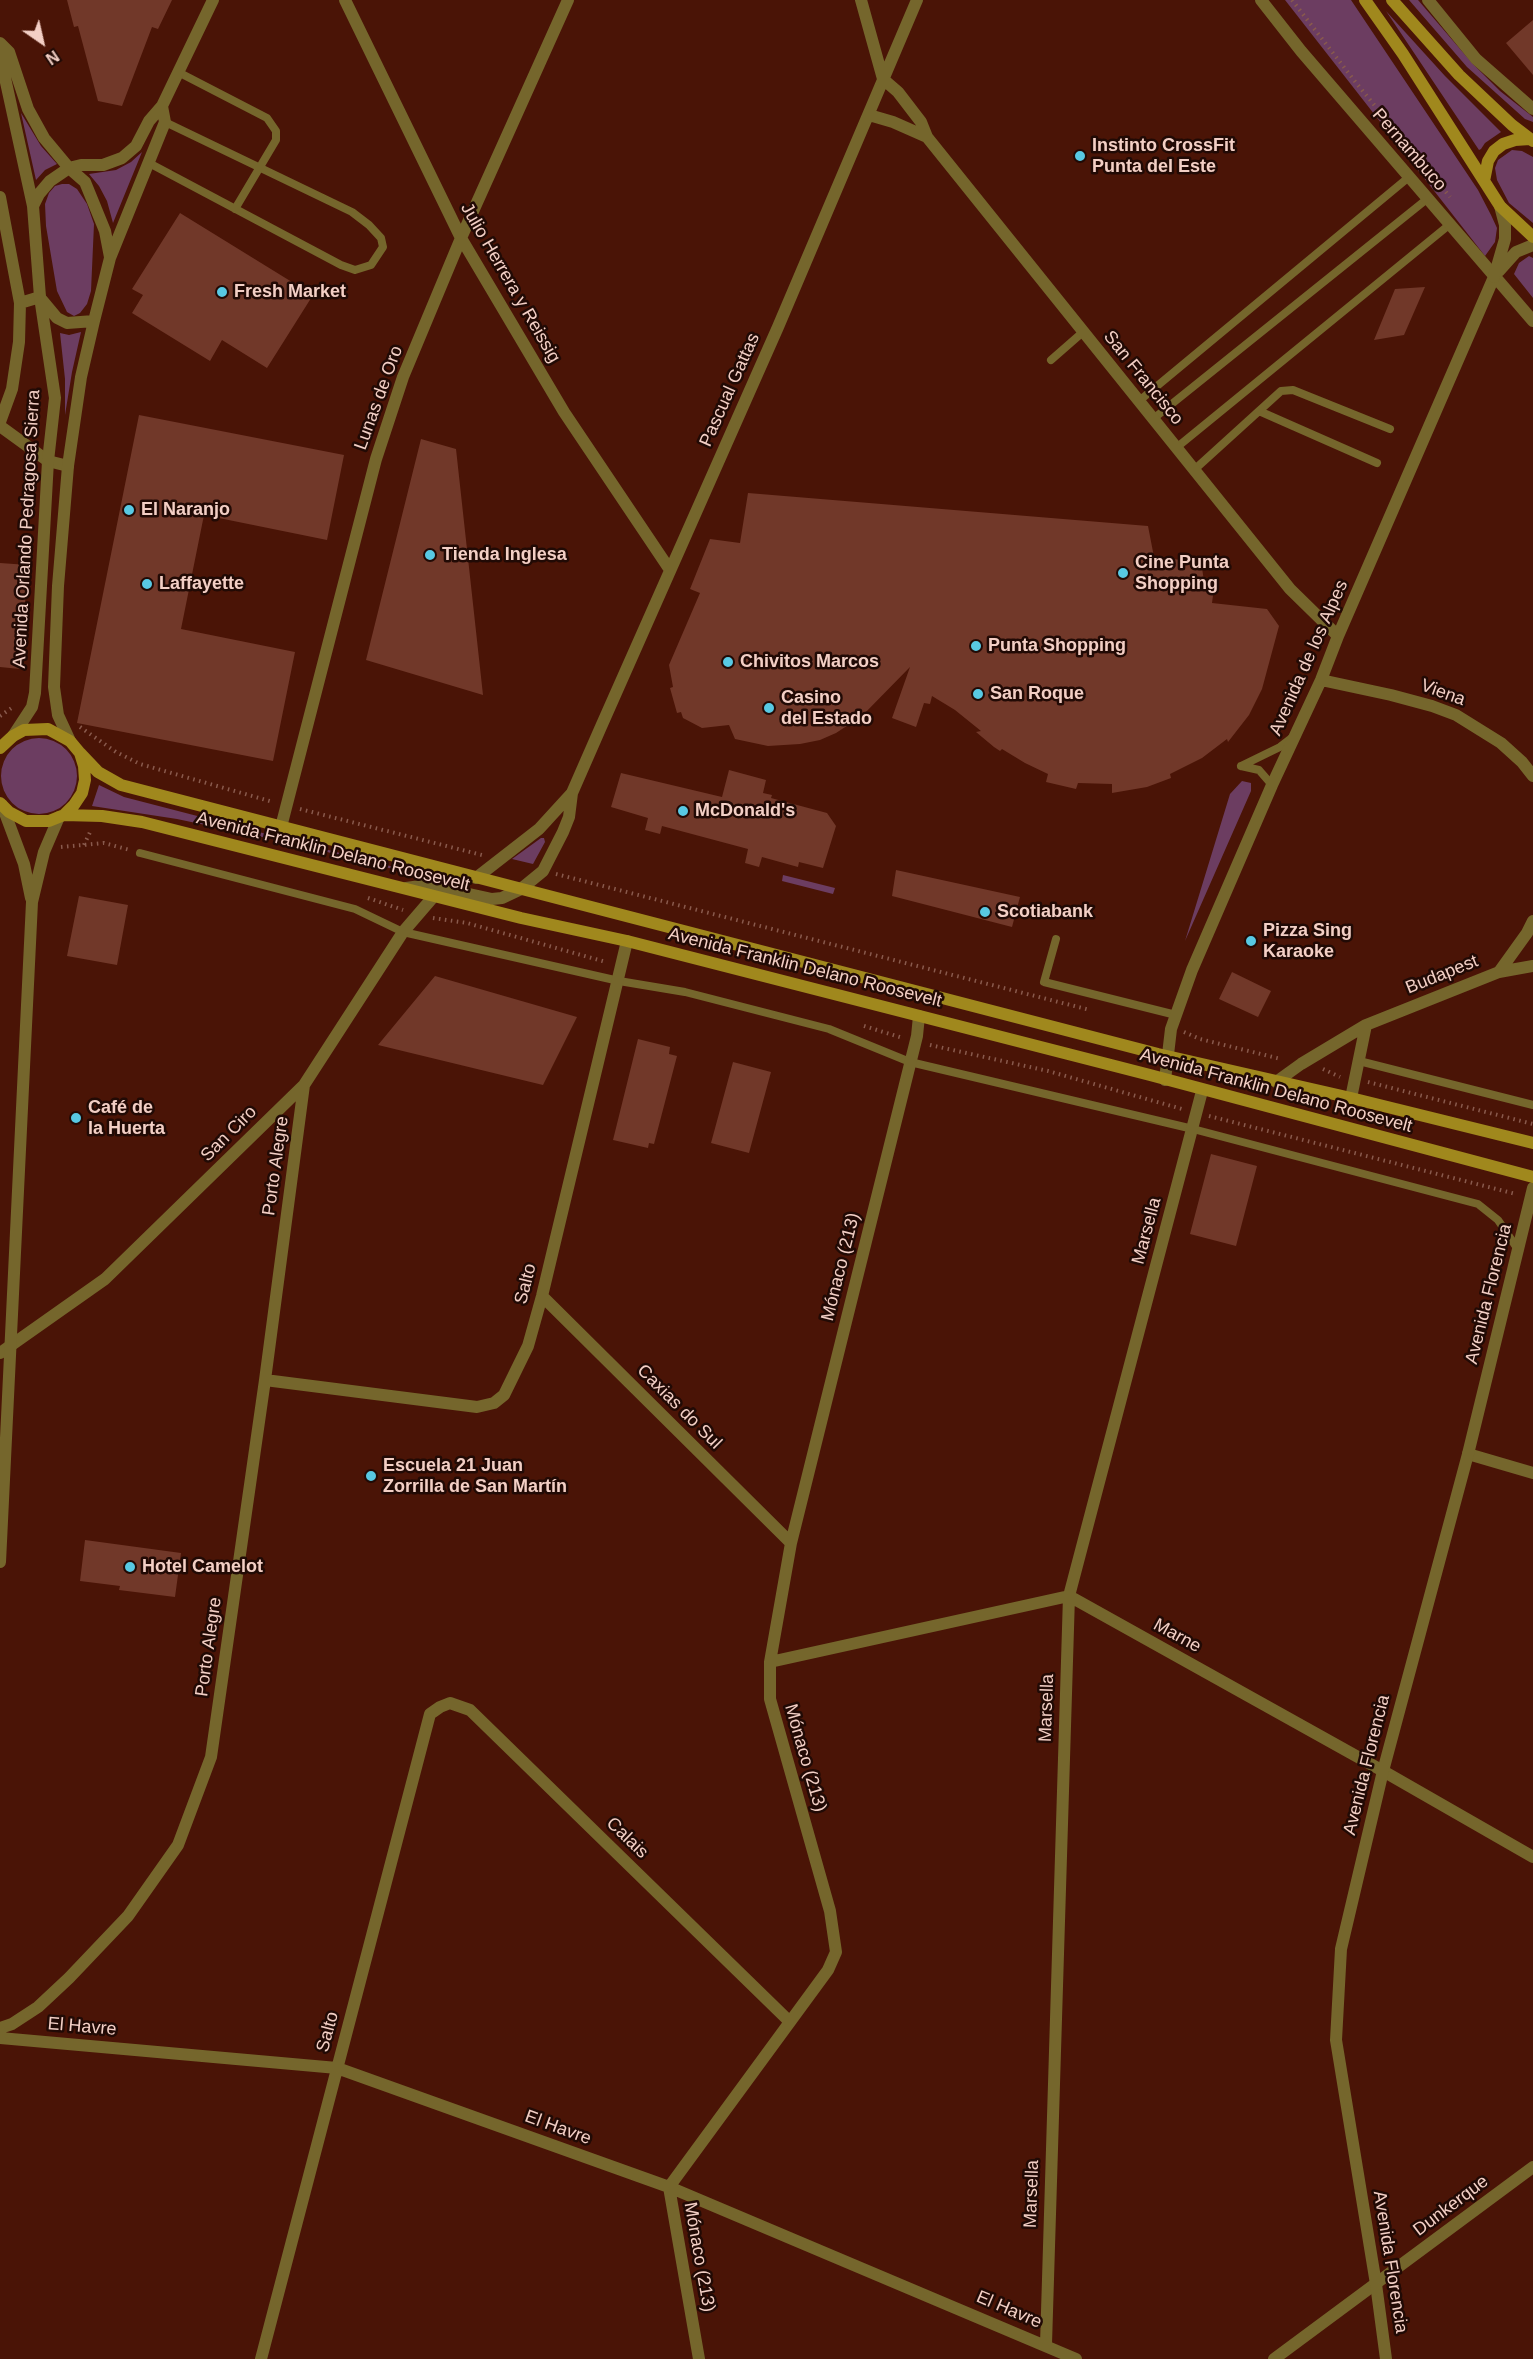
<!DOCTYPE html>
<html>
<head>
<meta charset="utf-8">
<style>
	body { margin:0 }
	#map { position:relative; width:1533px; height:2359px; overflow:hidden; background:#4a1406; font-family:Arial,sans-serif }
	canvas { display:block }
	.north { position:absolute; left:12px; top:12px; width:60px; height:60px; -webkit-text-stroke:4px #210a05; paint-order:stroke; rotate:146deg; font-size:16px; font-weight:700; line-height:24px; text-align:center; color:#f3cfc5 }
	.north::after { content:''; display:block; margin:auto; width:21px; height:27px; background:#f3cfc5; clip-path:polygon(50% 0,100% 100%,50% 72%,0 100%) }
</style>
</head>
<body>
<div id="map">
<canvas width="1533" height="2359"></canvas>
<div class="north">N</div>
</div>
<script>
const ctx = document.querySelector('canvas').getContext('2d');
ctx.lineJoin = 'round';
function paint(path, color) { ctx.fillStyle = color; ctx.fill(path, 'evenodd'); }
const toPath = rows => new Path2D(rows.map(r => 'M' + r).join(''));
function strokePath(path, color, width, dash) { ctx.strokeStyle = color; ctx.lineWidth = width; ctx.lineCap = dash ? 'butt' : 'round'; ctx.setLineDash(dash || []); ctx.stroke(path); }
function write(font, color, halo, rows, align = 'center') {
  ctx.font = font + ' Arial,sans-serif'; ctx.lineWidth = 5; ctx.setLineDash([]); ctx.textBaseline = 'middle'; ctx.strokeStyle = halo; ctx.fillStyle = color; for (const [text, x, y, turn = 0] of rows) {
    ctx.save(); ctx.translate(x, y); ctx.rotate((+turn || 0) * Math.PI / 180); ctx.textAlign = isNaN(turn) ? turn : align; if (halo) ctx.strokeText(text, 0, 0); ctx.fillText(text, 0, 0); ctx.restore();
  }
}
paint(toPath([
	[1285,0,1351,0,1478,190,1491,215,1497,228,1495,242,1485,256],
	[1409,0,1418,0,1473,64,1500,91,1533,117,1533,122,1525,119,1467,67],
	[1386,11,1445,76,1501,132,1485,143,1481,149,1479,150],
	[21,113,41,146,57,164,45,170,36,180],
	[1512,150,1522,151,1533,157,1533,223,1509,203,1497,180,1495,168,1498,160],
	[142,152,113,223,107,201,99,186,89,174,116,170,131,162],
	[62,184,69,184,77,189,87,204,94,224,91,291,87,304,80,313,74,316,67,312,57,291,46,226,45,204,49,193,55,186],
	[1529,256,1533,258,1533,298,1514,274,1519,263],
	[81,332,72,372,65,415,65,379,60,333,69,335],
	'1 776a38 38 0 1 1 76 0a38 38 0 1 1-76 0Z',
	[1242,781,1251,783,1251,791,1185,941,1230,794],
	[99,785,124,797,425,875,424,877,300,845,177,819,92,806],
	[541,838,544,838,545,842,533,864,512,859],
	[783,875,835,888,833,894,782,881]
]), '#6c3d61');
paint(toPath([
	[67,0,172,0,158,29,152,27,122,106,98,101,78,26,74,27],
	[1533,20,1533,75,1506,43],
	[180,213,313,295,267,368,222,340,210,361,132,313,143,295,132,289],
	[1425,287,1404,335,1374,340,1395,289],
	[139,415,344,455,327,540,204,515,181,629,295,652,273,761,77,723],
	[421,439,456,449,483,695,366,660],
	[748,493,1148,526,1154,557,1201,562,1205,587,1214,588,1212,603,1267,609,1279,626,1262,689,1249,715,1228,742,1227,739,1202,758,1170,774,1171,778,1147,787,1112,793,1112,784,1078,783,1076,789,1046,782,1048,774,1025,763,1002,749,1000,751,994,747,976,732,981,731,955,710,932,696,930,704,924,703,916,727,892,718,910,667,862,716,836,733,820,740,800,744,768,746,735,739,729,725,702,728,683,718,681,712,677,713,670,688,673,687,669,665,700,593,690,589,710,539,740,543],
	[0,563,28,565,20,669,0,667],
	[729,770,766,780,763,793,772,795,771,798,827,813,836,826,823,868,799,862,798,867,762,857,759,867,745,863,748,849,662,826,660,834,645,830,648,818,611,807,621,773,722,797],
	[896,870,1020,897,1012,927,892,896],
	[79,896,128,905,117,965,67,956],
	[1232,972,1271,991,1258,1017,1219,999],
	[435,976,577,1017,543,1085,378,1045],
	[638,1039,670,1047,669,1054,677,1056,654,1144,649,1143,648,1148,613,1140],
	[733,1062,771,1072,749,1153,711,1143],
	[1211,1154,1257,1166,1236,1246,1190,1234],
	[85,1540,181,1553,175,1597,119,1590,120,1586,80,1581]
]), '#713829');
strokePath(toPath([
	[1292,0,1357,84,1450,197],
	[0,716,13,707],
	[80,727,116,752,140,764,273,802],
	[300,809,482,855],
	[84,845,91,830],
	[61,847,104,843,130,850],
	[556,874,1090,1010],
	[368,898,403,910],
	[433,918,467,923,606,962],
	[864,1026,903,1038],
	[1184,1032,1200,1039,1281,1059],
	[930,1045,1048,1071,1182,1109],
	[1323,1069,1340,1077],
	[1368,1082,1533,1124],
	[1209,1116,1516,1194]
]), '#895a4d', 4, [1.5, 4.5]);
strokePath(toPath([
	[178,72,267,118,276,131,276,140,235,209],
	[149,163,341,265,355,270,371,265,383,247,381,238,369,225,352,212,165,122],
	[1051,360,1083,332],
	[1139,401,1409,177],
	[1259,411,1377,463],
	[1153,419,1427,199],
	[1176,448,1449,225],
	[1194,470,1281,391,1293,390,1390,429],
	[1241,766,1280,747,1293,737],
	[1241,766,1259,770,1272,785],
	[140,853,355,909,403,932,619,981,685,992,829,1029,910,1062,1193,1129,1478,1204,1498,1220,1519,1251],
	[1056,939,1044,982,1176,1015],
	[1359,1061,1533,1105]
]), '#75662c', 8);
strokePath(toPath([
	[345,0,461,238,564,412,670,570],
	[861,0,883,79,898,92,921,122,927,137,1290,589,1338,636],
	[1261,0,1301,51,1533,321],
	[1428,0,1476,59,1533,109],
	[869,115,893,122,927,137],
	[0,197,20,303],
	[0,422,12,389,19,342,20,303,40,297],
	[0,426,48,461,68,466],
	[1321,680,1391,695,1432,706,1456,715,1501,743,1522,762,1533,776],
	[281,827,376,459,403,377,461,238,568,0],
	[476,878,539,829,571,794],
	[406,888,428,885,492,899,502,898,521,889,543,871,563,832,569,817,572,793,600,729,778,327,917,0],
	[1499,972,1527,933,1533,921],
	[1165,1080,1171,1029,1192,970,1272,785,1321,680,1338,636,1494,277],
	[1276,1082,1301,1064,1366,1025,1499,972,1533,966],
	[1351,1098,1366,1025],
	[542,1296,791,1543],
	[0,1353,105,1279,304,1085,403,932,434,896],
	[265,1380,477,1407,494,1403,504,1395,528,1346,542,1296,627,941],
	[1468,1454,1533,1473],
	[770,1662,1069,1596,1383,1771,1533,1857],
	[0,2028,12,2024,38,2007,69,1978,128,1916,178,1845,211,1757,265,1380,304,1085],
	[0,2038,337,2068,669,2187,1076,2359],
	[1046,2344,1069,1596,1202,1091],
	[261,2359,430,1714,440,1707,450,1703,470,1710,790,2022],
	[699,2359,669,2187,828,1970,836,1952,830,1911,770,1699,770,1662,791,1543,917,1036,919,1016],
	[1274,2359,1533,2167]
]), '#75662c', 12);
strokePath(toPath([
	[0,43,9,52,28,109,44,138,69,168,85,182,105,231,110,257],
	[0,55,33,206],
	[1499,271,1516,252,1533,245],
	[1494,277,1505,239,1505,225,1500,206],
	[42,300,57,318,67,323,94,321],
	[13,736,32,707,35,693,48,461,55,398,40,297,33,206,39,194,50,181,69,168,81,165,103,165,122,158,136,146,149,121,162,106,213,0],
	[70,741,58,715,54,687,58,586,68,466,81,377,94,321,110,258,165,122,162,106],
	[2,805,24,864,31,898],
	[0,1562,32,902,44,852,59,817],
	[1386,2359,1376,2284,1336,2040,1341,1949,1383,1771,1468,1454,1533,1188]
]), '#75662c', 12);
strokePath(toPath([
	[1365,0,1403,54,1500,206,1533,237],
	[1392,0,1459,75,1512,125,1533,141],
	[1484,181,1488,161,1494,151,1503,144,1515,140,1530,139],
	[0,748,13,736,24,730,48,729,70,741,80,753,84,766,85,780,82,793,74,805,64,815,49,821,26,821,9,812,0,803],
	[80,753,98,772,121,785,1158,1054,1351,1098,1533,1143],
	[64,815,102,816,142,822,521,918,627,941,1150,1075,1533,1177]
]), '#a0881d', 12);
for (const [x, y, r, color] of [
	[1080,156,6,"#58c9e3"],
	[222,292,6,"#58c9e3"],
	[129,510,6,"#58c9e3"],
	[430,555,6,"#58c9e3"],
	[1123,573,6,"#58c9e3"],
	[147,584,6,"#58c9e3"],
	[976,646,6,"#58c9e3"],
	[728,662,6,"#58c9e3"],
	[978,694,6,"#58c9e3"],
	[769,708,6,"#58c9e3"],
	[683,811,6,"#58c9e3"],
	[985,912,6,"#58c9e3"],
	[1251,941,6,"#58c9e3"],
	[76,1118,6,"#58c9e3"],
	[371,1476,6,"#58c9e3"],
	[130,1567,6,"#58c9e3"]
]) { const dot = new Path2D(); dot.arc(x, y, r, 0, 2 * Math.PI); ctx.fillStyle = color; ctx.fill(dot); strokePath(dot, '#210a05', 2); }
write('bold 18px', '#f3cfc5', '#210a05', [
	["Instinto CrossFit",1092,146],
	["Punta del Este",1092,167],
	["Fresh Market",234,292],
	["El Naranjo",141,510],
	["Tienda Inglesa",442,555],
	["Cine Punta",1135,563],
	["Shopping",1135,584],
	["Laffayette",159,584],
	["Punta Shopping",988,646],
	["Chivitos Marcos",740,662],
	["San Roque",990,694],
	["Casino",781,698],
	["del Estado",781,719],
	["McDonald's",695,811],
	["Scotiabank",997,912],
	["Pizza Sing",1263,931],
	["Karaoke",1263,952],
	["Café de",88,1108],
	["la Huerta",88,1129],
	["Escuela 21 Juan",383,1466],
	["Zorrilla de San Martín",383,1487],
	["Hotel Camelot",142,1567]
], 'left');
write('18px', '#f3cfc5', '#210a05', [
	["Pernambuco",1409,150,49],
	["Julio Herrera y Reissig",510,283,60],
	["San Francisco",1143,378,51],
	["Pascual Gattas",730,390,-66],
	["Lunas de Oro",379,398,-70],
	["Avenida Orlando Pedragosa Sierra",27,529,-87],
	["Avenida de los Alpes",1309,658,-66],
	["Viena",1443,693,20],
	["Avenida Franklin Delano Roosevelt",333,852,14],
	["Avenida Franklin Delano Roosevelt",805,968,14],
	["Budapest",1442,975,-22],
	["Avenida Franklin Delano Roosevelt",1276,1091,15],
	["San Ciro",229,1134,-45],
	["Porto Alegre",276,1166,-82],
	["Marsella",1147,1231,-75],
	["Mónaco (213)",841,1267,-76],
	["Salto",526,1284,-76],
	["Avenida Florencia",1489,1294,-76],
	["Caxias do Sul",679,1407,45],
	["Marne",1177,1636,29],
	["Porto Alegre",209,1647,-82],
	["Marsella",1047,1708,-88],
	["Mónaco (213)",805,1758,74],
	["Avenida Florencia",1367,1765,-76],
	["Calais",627,1838,44],
	["El Havre",82,2027,5],
	["Salto",328,2032,-75],
	["El Havre",558,2128,20],
	["Marsella",1032,2194,-88],
	["Dunkerque",1451,2206,-37],
	["Mónaco (213)",699,2257,80],
	["Avenida Florencia",1390,2262,81],
	["El Havre",1009,2310,23]
]);
</script>
</body>
</html>
